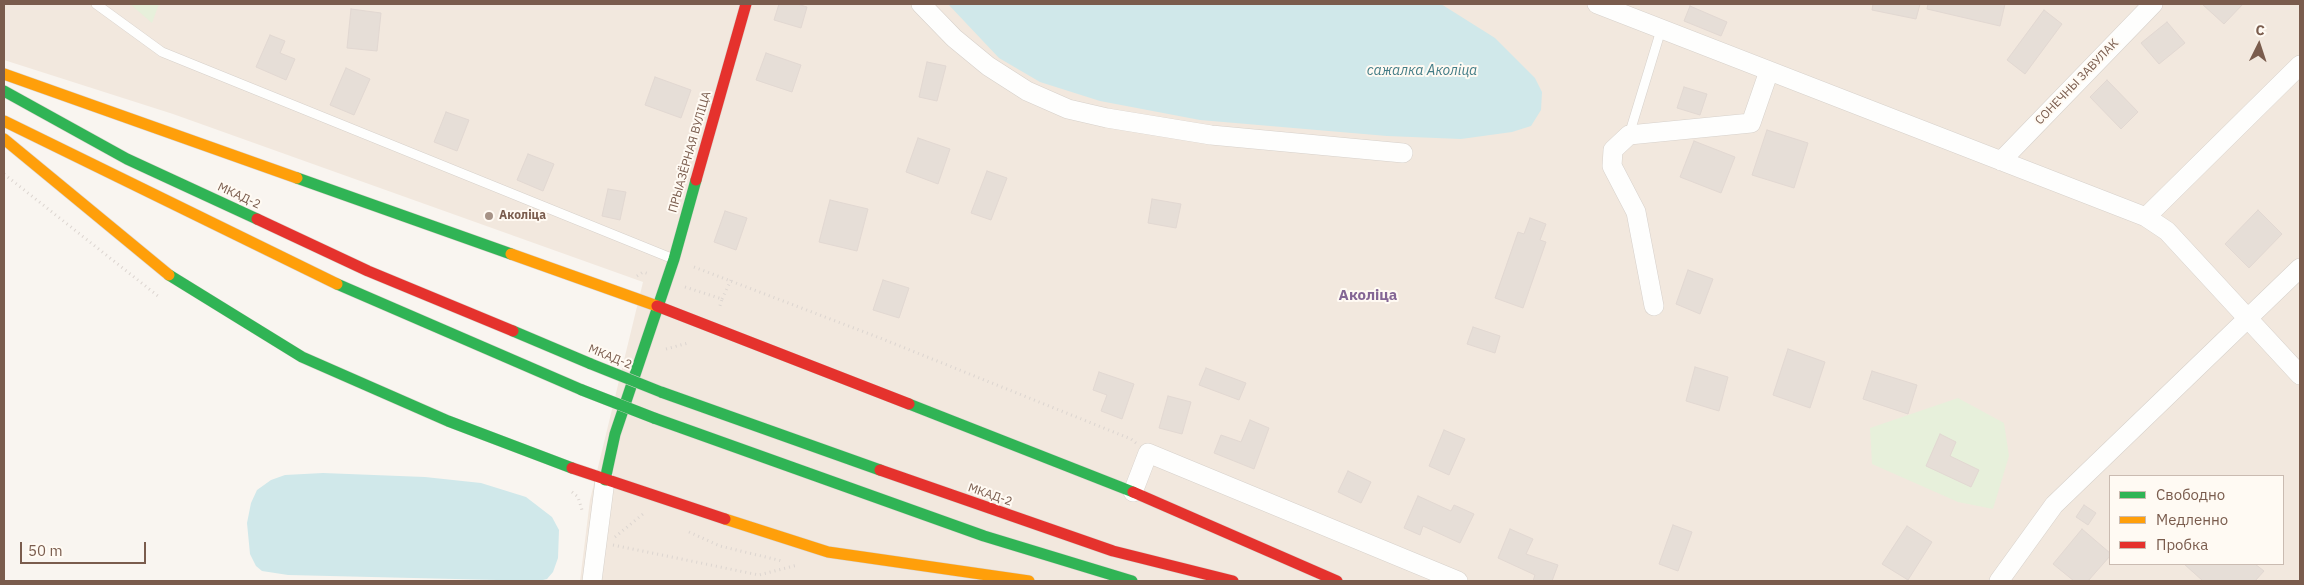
<!DOCTYPE html>
<html>
<head>
<meta charset="utf-8">
<style>
	body { margin:0 }
	#map { position:relative; width:2304px; height:585px; overflow:hidden; background:#f9f5f0; font-family:"IBM Plex Sans",sans-serif }
	canvas { display:block }
	.frame { position:absolute; inset:0; border:5px solid #7a5c4d; pointer-events:none }
	.legend { position:absolute; left:2109px; top:475px; width:175px; height:90px; box-sizing:border-box; background:#fffaf3; border:1px solid #cabbb1; margin:0; padding:6px 9px; list-style:none; font-size:15px; color:#7a5c4d }
	.legend li { display:flex; align-items:center; gap:10px; height:25px }
	.legend b { width:25px; border:1px solid #cabbb1 }
	.north { position:absolute; left:2234px; top:20px; width:50px; height:50px; -webkit-text-stroke:4px #fffaf3; paint-order:stroke; rotate:4deg; font-size:14px; font-weight:700; line-height:20px; text-align:center; color:#7a5c4d }
	.north::after { content:''; display:block; margin:auto; width:18px; height:22px; background:#7a5c4d; clip-path:polygon(50% 0,100% 100%,50% 72%,0 100%) }
	.scale { position:absolute; left:20px; top:542px; width:126px; height:22px; box-sizing:border-box; border:2px solid #7a5c4d; border-top:0; padding-left:6px; font-size:15px; line-height:18px; white-space:nowrap; color:#7a5c4d; -webkit-text-stroke:4px #fffaf3; paint-order:stroke }
</style>
</head>
<body>
<div id="map">
<canvas width="2304" height="585"></canvas>
<div class="frame"></div>
<ul class="legend">
<li><b style="height:6px;background:#30b455"></b>Свободно</li>
<li><b style="height:6px;background:#ff9f0a"></b>Медленно</li>
<li><b style="height:6px;background:#e5322d"></b>Пробка</li>
</ul>
<div class="north">С</div>
<div class="scale">50 m</div>
</div>
<script>
const ctx = document.querySelector('canvas').getContext('2d');
ctx.lineJoin = 'round';
function paint(path, color) { ctx.fillStyle = color; ctx.fill(path, 'evenodd'); }
const toPath = rows => new Path2D(rows.map(r => 'M' + r).join(''));
function strokePath(path, color, width, dash) { ctx.strokeStyle = color; ctx.lineWidth = width; ctx.lineCap = dash ? 'butt' : 'round'; ctx.setLineDash(dash || []); ctx.stroke(path); }
function write(font, color, halo, rows, align = 'center') {
  ctx.font = font + ' "IBM Plex Sans",sans-serif'; ctx.lineWidth = 4; ctx.setLineDash([]); ctx.textBaseline = 'middle'; ctx.strokeStyle = halo; ctx.fillStyle = color; for (const [text, x, y, turn = 0] of rows) {
    ctx.save(); ctx.translate(x, y); ctx.rotate((+turn || 0) * Math.PI / 180); ctx.textAlign = isNaN(turn) ? turn : align; if (halo) ctx.strokeText(text, 0, 0); ctx.fillText(text, 0, 0); ctx.restore();
  }
}
paint(toPath([
	[4,4,2300,4,2300,581,580,581,590,500,643,282,173,114,4,60],
	[2110,476,2283,476,2283,564,2110,564]
]), '#f2e8de');
paint(toPath([
	[130,4,159,4,152,23],
	[1958,398,2004,423,2009,456,1993,509,1958,502,1872,464,1870,428]
]), '#e7f0db');
paint(toPath([
	[948,4,1441,4,1495,38,1535,78,1542,92,1541,110,1531,126,1512,132,1461,139,1387,136,1200,120,1100,101,1040,82,999,58],
	[323,473,425,477,481,483,526,497,552,517,559,530,558,558,553,572,547,579,539,581,288,575,262,571,256,566,250,554,247,523,251,503,257,490,271,480,285,475]
]), '#d0e8ea');
const building = toPath([
	[779,4,797,4,807,7,801,28,774,20,779,4],
	[1873,4,1920,4,1916,19,1872,10,1873,4],
	[1928,4,2005,4,2000,26,1927,9,1928,4],
	[2202,4,2243,4,2224,24,2202,4],
	[1690,6,1727,22,1721,36,1684,21,1690,6],
	[351,9,381,13,377,51,347,48,351,9],
	[2044,10,2062,24,2025,74,2007,60,2044,10],
	[2167,22,2185,43,2159,64,2141,43,2167,22],
	[270,35,285,41,280,53,295,59,286,80,256,67,270,35],
	[766,53,801,65,792,92,756,80,766,53],
	[927,62,946,66,937,101,919,97,927,62],
	[346,68,370,79,354,115,330,105,346,68],
	[655,77,691,90,681,118,645,105,655,77],
	[2107,80,2138,112,2121,129,2090,97,2107,80],
	[1684,87,1707,94,1700,115,1677,108,1684,87],
	[446,112,469,120,457,151,434,142,446,112],
	[1767,130,1808,143,1794,188,1752,175,1767,130],
	[918,138,950,149,938,184,906,172,918,138],
	[1694,141,1735,157,1721,193,1680,177,1694,141],
	[528,154,554,164,543,191,517,180,528,154],
	[987,171,1007,178,991,220,971,213,987,171],
	[608,189,626,192,620,220,602,216,608,189],
	[1152,199,1181,204,1176,228,1148,223,1152,199],
	[830,200,868,209,857,251,819,242,830,200],
	[2258,210,2282,234,2249,268,2225,244,2258,210],
	[725,211,747,218,736,250,714,242,725,211],
	[1530,218,1546,224,1540,240,1546,242,1523,308,1495,298,1518,232,1524,234,1530,218],
	[1688,270,1713,279,1700,314,1676,304,1688,270],
	[883,280,909,288,899,318,873,310,883,280],
	[1473,327,1500,336,1495,353,1467,344,1473,327],
	[1788,349,1825,362,1810,408,1773,395,1788,349],
	[1695,367,1728,377,1719,411,1686,401,1695,367],
	[1206,368,1246,383,1239,400,1199,385,1206,368],
	[1872,371,1917,385,1908,414,1863,399,1872,371],
	[1099,372,1134,384,1122,419,1101,411,1107,395,1093,390,1099,372],
	[1168,396,1191,402,1182,434,1159,428,1168,396],
	[1250,420,1269,428,1254,469,1214,453,1221,435,1241,442,1250,420],
	[1444,430,1465,439,1449,475,1429,466,1444,430],
	[1940,434,1956,442,1950,456,1979,470,1971,487,1926,466,1940,434],
	[1348,471,1371,482,1361,503,1338,492,1348,471],
	[1418,496,1451,511,1454,505,1474,514,1460,543,1423,526,1420,535,1404,528,1418,496],
	[2084,505,2096,513,2088,525,2076,517,2084,505],
	[1673,525,1692,532,1678,571,1659,564,1673,525],
	[1907,526,1932,542,1908,580,1882,564,1907,526],
	[1510,529,1533,539,1526,554,1558,565,1552,581,1533,581,1535,575,1498,558,1510,529],
	[2082,529,2110,553,2110,556,2088,581,2074,581,2053,564,2082,529],
	[2184,564,2255,564,2264,571,2255,581,2203,581,2184,564]
]);
paint(building, '#e6ded7');
strokePath(building, '#e2d8d2', 1);
const lane = toPath([
	[96,4,162,52,671,258],
	[1629,135,1661,30]
]);
const street = toPath([
	[921,4,954,38,988,66,1027,91,1068,109,1107,118,1211,135,1403,153],
	[1597,4,2146,217,2167,231,2300,375],
	[2001,161,2153,4],
	[2146,217,2300,65],
	[1654,306,1636,212,1612,166,1613,150,1629,135,1751,123,1769,71],
	[1133,492,1148,453,1458,581],
	[592,581,605,480],
	[1999,581,2054,505,2300,268]
]);
const fast = toPath([
	[4,91,127,159,257,219],
	[297,178,511,254],
	[169,275,302,357,448,421,572,468],
	[337,284,582,390],
	[513,331,591,364],
	[661,392,880,470],
	[909,404,1133,492],
	[654,418,984,536,1132,581],
	[605,480,615,434,674,259,696,180]
]);
const slow = toPath([
	[4,74,297,178],
	[4,121,337,284],
	[4,139,169,275],
	[511,254,657,306],
	[725,519,828,552,1029,581]
]);
const jam = toPath([
	[696,180,746,4],
	[257,219,368,271,513,331],
	[657,306,909,404],
	[572,468,725,519],
	[880,470,1113,551,1233,581],
	[1133,492,1337,581]
]);
strokePath(lane, '#d7d1cb', 10);
strokePath(street, '#d7d1cb', 20);
strokePath(fast, '#d9d2cb', 12);
strokePath(slow, '#d9d2cb', 12);
strokePath(jam, '#d9d2cb', 12);
strokePath(toPath([
	[4,174,158,296],
	[694,267,880,338,1131,439,1136,443],
	[637,276,643,272,649,274],
	[685,287,722,299,719,309],
	[722,299,731,280],
	[666,349,688,343],
	[572,492,578,497,582,510],
	[689,532,720,546,782,561],
	[615,537,643,514],
	[613,545,759,575,798,565]
]), '#dcd5d0', 3, [1, 4]);
strokePath(lane, '#fefefd', 9);
strokePath(street, '#fefefd', 19);
strokePath(fast, '#30b455', 11);
strokePath(slow, '#ff9f0a', 11);
strokePath(jam, '#e5322d', 11);
const fastBridge = toPath([
	[591,364,661,392],
	[582,390,654,418]
]);
strokePath(fastBridge, '#dad1cc', 12, []);
strokePath(fastBridge, '#30b455', 11);
for (const [x, y, r, color] of [
	[489,216,5,"#a69286"]
]) { const dot = new Path2D(); dot.arc(x, y, r, 0, 2 * Math.PI); ctx.fillStyle = color; ctx.fill(dot); strokePath(dot, '#fffaf3', 2); }
write('12px', '#7a5c4d', '#fffaf3', [
	["СОНЕЧНЫ ЗАВУЛАК",2077,82,-46],
	["ПРЫАЗЁРНАЯ ВУЛІЦА",690,152,-74],
	["МКАД-2",239,196,25],
	["МКАД-2",610,357,22],
	["МКАД-2",990,495,19]
]);
write('bold 12px', '#7a5c4d', '#fffaf3', [
	["Аколіца",499,216]
], 'left');
write('italic 14px', '#437c86', '#fffaf3', [
	["сажалка Аколіца",1422,71]
]);
write('bold 15px', '#846695', '#fffaf3', [
	["Аколіца",1368,296]
]);
</script>
</body>
</html>
